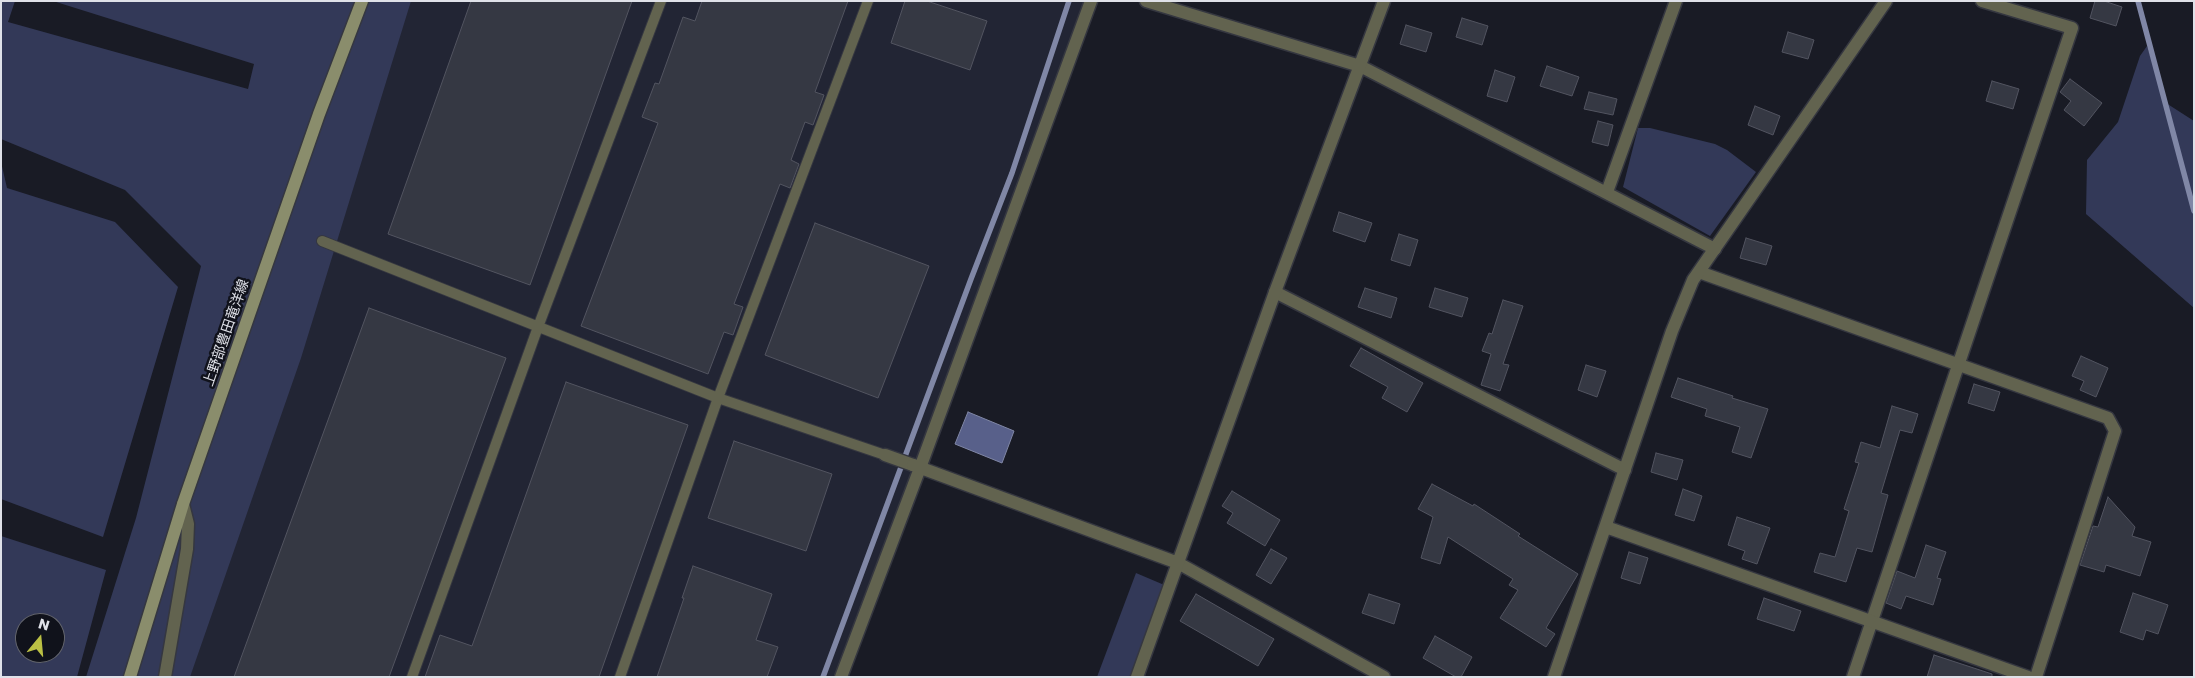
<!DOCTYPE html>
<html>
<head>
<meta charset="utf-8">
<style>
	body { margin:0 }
	#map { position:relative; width:2195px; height:678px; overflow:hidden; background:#191b25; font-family:Poppins,sans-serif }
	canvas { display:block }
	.frame { position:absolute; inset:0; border:2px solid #dfe1e8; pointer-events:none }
	.north { position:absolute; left:15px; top:613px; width:50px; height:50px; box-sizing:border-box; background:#10121b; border:1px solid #63656d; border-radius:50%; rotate:17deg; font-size:14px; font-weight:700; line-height:20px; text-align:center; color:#dfe1e8 }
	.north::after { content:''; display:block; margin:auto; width:18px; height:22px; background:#bbc044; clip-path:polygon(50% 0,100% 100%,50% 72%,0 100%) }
</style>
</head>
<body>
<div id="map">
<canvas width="2195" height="678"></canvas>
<div class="frame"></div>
<div class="north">N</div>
</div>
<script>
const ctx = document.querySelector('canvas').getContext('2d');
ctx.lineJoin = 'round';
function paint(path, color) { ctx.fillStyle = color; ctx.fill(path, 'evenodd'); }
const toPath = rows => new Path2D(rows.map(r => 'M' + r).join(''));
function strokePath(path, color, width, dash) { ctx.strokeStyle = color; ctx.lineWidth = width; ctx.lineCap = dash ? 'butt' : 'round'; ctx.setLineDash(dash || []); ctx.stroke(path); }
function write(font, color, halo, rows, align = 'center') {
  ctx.font = font + ' Poppins,"Noto Sans JP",sans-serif'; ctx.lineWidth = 5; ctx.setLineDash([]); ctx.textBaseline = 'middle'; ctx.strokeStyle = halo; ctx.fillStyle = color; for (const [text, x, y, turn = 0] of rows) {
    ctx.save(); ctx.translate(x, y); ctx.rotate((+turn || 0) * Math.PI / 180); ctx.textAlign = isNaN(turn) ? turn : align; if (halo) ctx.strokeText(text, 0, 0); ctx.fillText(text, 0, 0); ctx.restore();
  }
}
paint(toPath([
	[354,1,1084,1,1033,158,833,677,146,677]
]), '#222534');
paint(toPath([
	[1,1,15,1,8,22,248,89,254,64,53,1,411,1,301,358,190,677,86,677,136,518,201,266,125,190,1,139],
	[2147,46,2166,103,2194,121,2194,308,2086,214,2087,160,2118,122,2140,56],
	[1638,128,1650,128,1715,144,1727,150,1756,172,1710,236,1623,187],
	[1,162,7,188,115,222,178,287,103,537,1,499],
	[1,536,106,570,77,677,1,677],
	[25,623,55,623,55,653,25,653],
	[1136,573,1169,587,1136,677,1097,677]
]), '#333958');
const water = toPath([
	[968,412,1014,431,1002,463,955,444,968,412]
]);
paint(water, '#58608a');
strokePath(water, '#8087a6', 1);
strokePath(toPath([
	[2138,1,2194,211],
	[823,677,971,279,1012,173,1069,1]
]), '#8087a6', 5.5);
const building = toPath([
	[471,1,632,1,530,285,388,234,471,1],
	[702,1,848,1,815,92,824,95,813,125,805,122,791,160,799,164,790,188,780,184,734,304,743,307,733,335,724,332,708,374,581,326,658,123,642,117,655,83,659,84,683,17,695,21,702,1],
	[905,1,927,1,987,21,970,70,891,43,905,1],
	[2095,1,2104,1,2122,7,2116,26,2090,18,2095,1],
	[1462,18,1488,26,1482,45,1456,37,1462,18],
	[1406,25,1432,33,1426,52,1400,44,1406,25],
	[1788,32,1814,40,1808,59,1782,52,1788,32],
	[1547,66,1579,77,1572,96,1540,86,1547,66],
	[1495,70,1515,77,1507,102,1487,96,1495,70],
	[2070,79,2102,103,2084,126,2064,110,2071,101,2060,92,2070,79],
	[1992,81,2019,89,2013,109,1986,101,1992,81],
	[1589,92,1617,99,1613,115,1584,109,1589,92],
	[1755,106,1780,116,1773,135,1748,125,1755,106],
	[1598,121,1613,125,1608,146,1592,142,1598,121],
	[1339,212,1372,223,1365,242,1333,231,1339,212],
	[815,223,929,266,878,398,765,355,815,223],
	[1399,234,1418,240,1410,266,1391,260,1399,234],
	[1746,238,1772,246,1766,265,1740,258,1746,238],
	[1365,288,1397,298,1391,318,1358,307,1365,288],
	[1435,288,1468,298,1462,317,1429,307,1435,288],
	[1503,300,1523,306,1503,364,1509,365,1500,391,1481,385,1491,354,1482,351,1489,333,1492,334,1503,300],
	[369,308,506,358,389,677,234,677,369,308],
	[1361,348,1423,383,1407,412,1382,398,1388,387,1350,366,1361,348],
	[2081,356,2108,368,2096,397,2080,390,2084,381,2072,376,2081,356],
	[1586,365,1606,371,1597,397,1578,390,1586,365],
	[1678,378,1733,396,1732,398,1768,409,1751,458,1732,452,1740,427,1705,416,1707,409,1671,397,1678,378],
	[566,382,688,425,599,677,425,677,440,635,472,646,566,382],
	[1974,384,2000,392,1994,411,1968,403,1974,384],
	[1892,406,1918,414,1912,433,1900,430,1881,493,1888,495,1872,552,1857,548,1846,582,1814,572,1820,553,1835,557,1849,511,1844,509,1859,463,1855,462,1861,442,1880,448,1892,406],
	[734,441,832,474,806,551,708,518,734,441],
	[1656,453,1683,460,1677,480,1651,472,1656,453],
	[1432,484,1473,506,1474,504,1520,534,1518,536,1578,574,1546,628,1555,634,1546,647,1500,618,1518,590,1509,585,1513,579,1448,537,1440,564,1421,558,1433,517,1418,509,1432,484],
	[1683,489,1702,496,1694,521,1675,515,1683,489],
	[1232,491,1280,520,1265,546,1227,523,1233,513,1222,506,1232,491],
	[2108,497,2135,527,2132,536,2151,542,2140,576,2106,565,2104,572,2080,565,2093,526,2098,527,2108,497],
	[1737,517,1770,528,1757,564,1742,559,1745,551,1728,545,1737,517],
	[1926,545,1946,552,1937,578,1941,579,1933,605,1906,596,1901,609,1886,603,1897,571,1915,578,1926,545],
	[1271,549,1287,558,1271,584,1256,575,1271,549],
	[1629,552,1648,558,1640,584,1621,578,1629,552],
	[693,566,772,594,756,640,778,647,767,677,657,677,684,598,682,598,693,566],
	[2133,593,2168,605,2158,634,2146,630,2143,640,2120,632,2133,593],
	[1196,594,1274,639,1258,666,1180,621,1196,594],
	[1369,594,1400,604,1394,624,1362,613,1369,594],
	[1764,598,1801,611,1794,631,1757,619,1764,598],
	[1435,636,1472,657,1461,677,1456,677,1423,658,1435,636],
	[1934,655,1992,674,1992,677,1927,677,1934,655]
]);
paint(building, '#353843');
strokePath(building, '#525460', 1);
const service = toPath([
	[322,241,718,398,885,455],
	[412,677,538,327,661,1],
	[620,677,718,398,868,1]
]);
const minor = toPath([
	[1360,66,1715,249],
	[1607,192,1676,1],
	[1699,272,2108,418,2115,431,2036,677],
	[1275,292,1625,470],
	[885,455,913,465],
	[1178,563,1384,677],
	[1853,677,2072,28,1982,1]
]);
const tertiary = toPath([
	[1146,1,1360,66],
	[913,465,1178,563],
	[1606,527,2028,677],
	[165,677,187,549,188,524,183,504],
	[841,677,920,468,1091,1],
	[1137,677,1275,292,1384,1],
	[1554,677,1672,331,1693,280,1886,1]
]);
const secondary = toPath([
	[130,677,183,504,319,114,362,1]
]);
strokePath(service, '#353740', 12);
strokePath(minor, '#353740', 15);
strokePath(tertiary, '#353740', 15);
strokePath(secondary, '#353740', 15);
strokePath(service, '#62634f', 10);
strokePath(minor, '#62634f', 12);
strokePath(tertiary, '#62634f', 12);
strokePath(secondary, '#8a8d6c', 12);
write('14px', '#dfe1e8', '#10121b', [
	["上野部豊田竜洋線",227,333,-71]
]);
</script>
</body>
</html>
